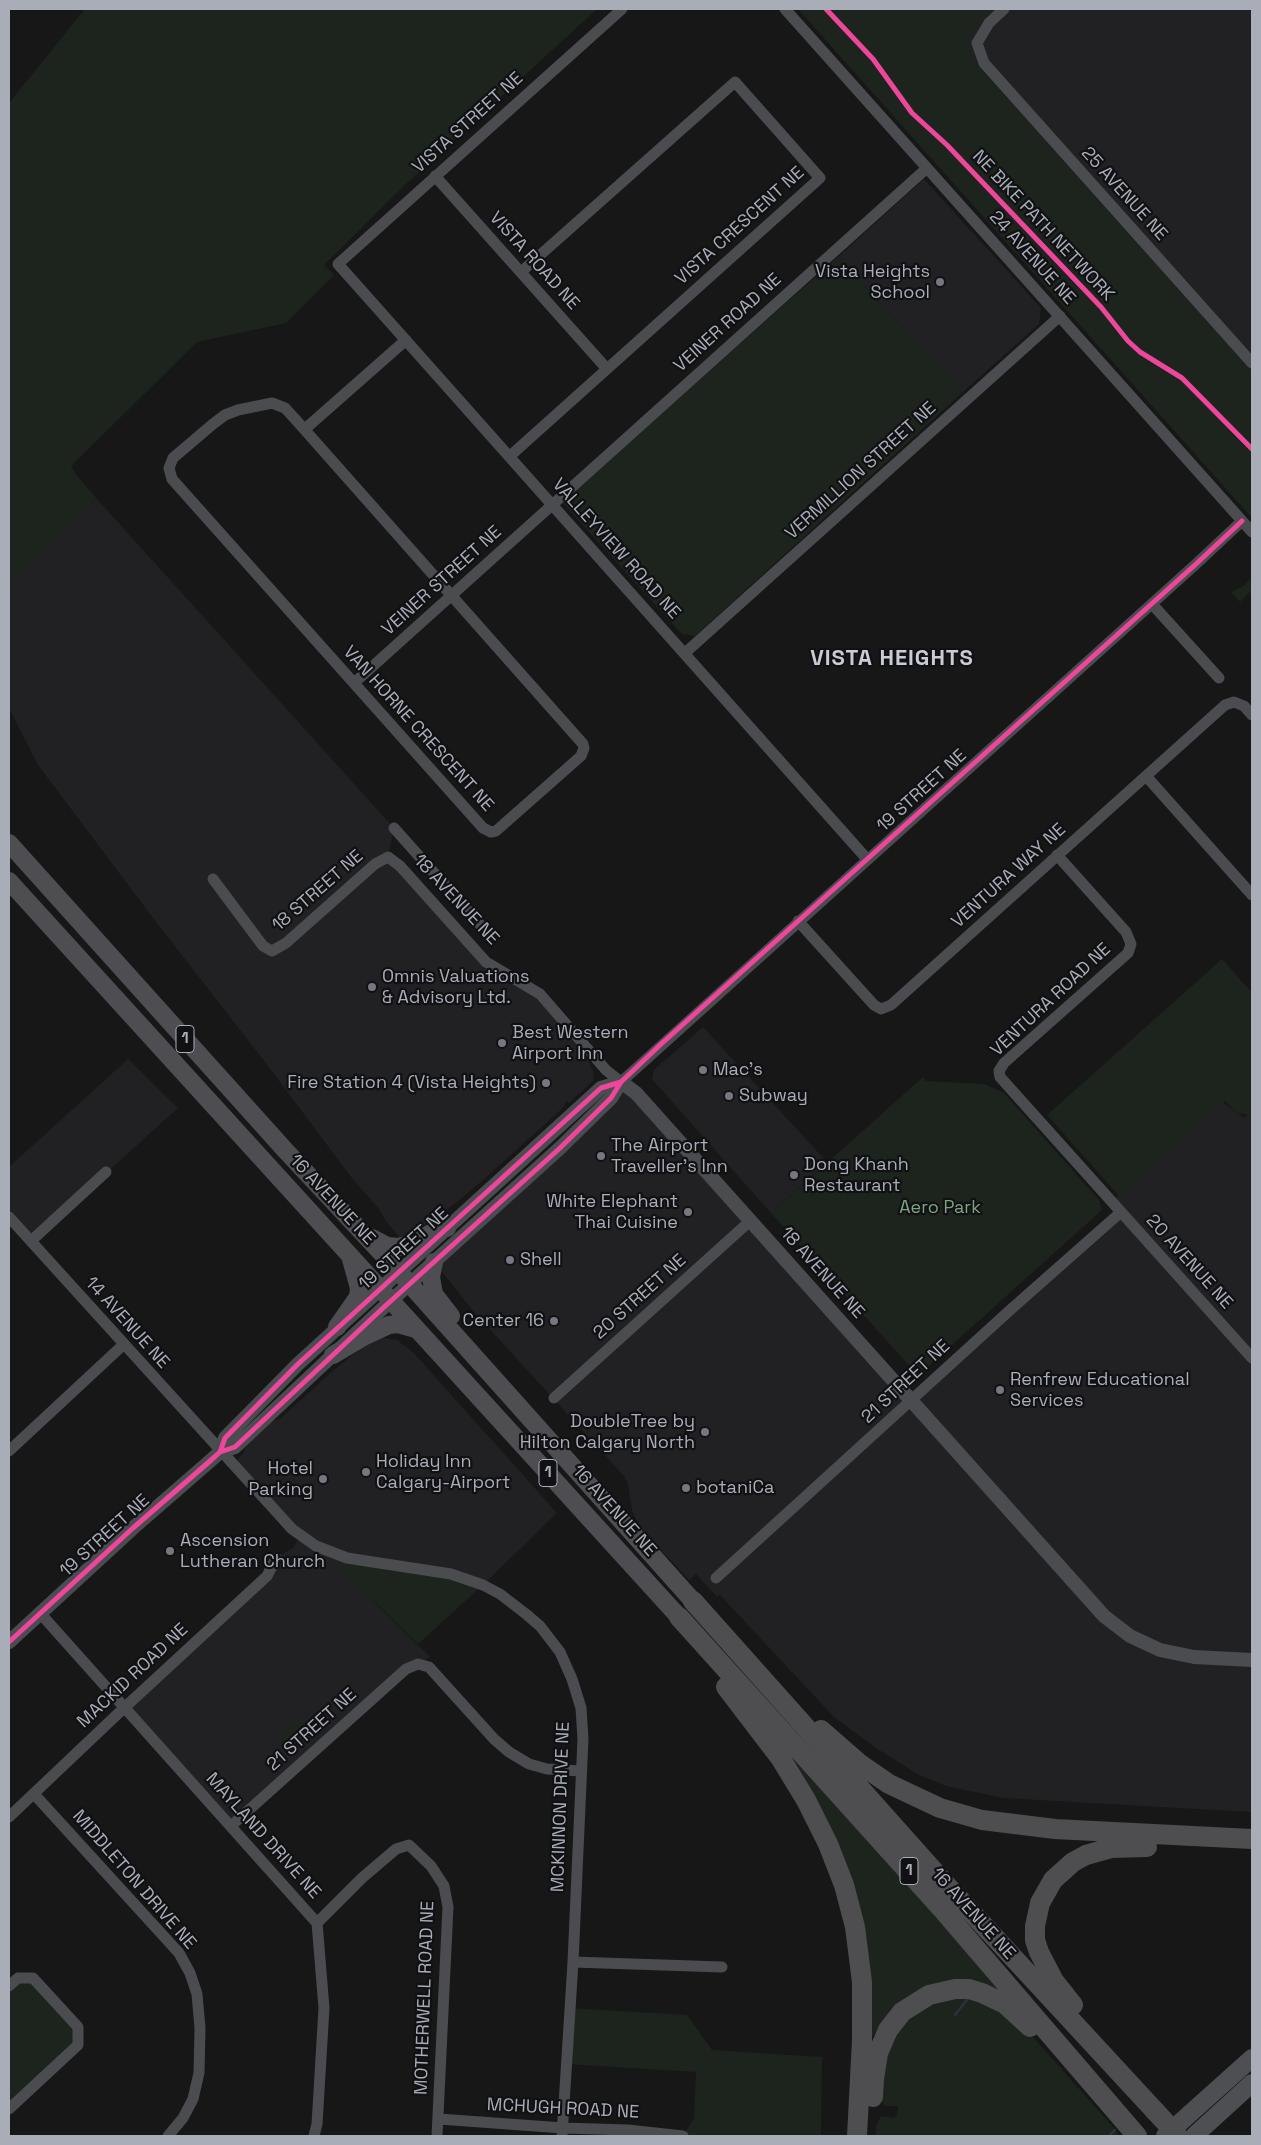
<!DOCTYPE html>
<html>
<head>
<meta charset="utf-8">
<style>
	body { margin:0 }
	#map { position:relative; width:1261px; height:2145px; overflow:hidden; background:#171717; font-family:"Space Grotesk",sans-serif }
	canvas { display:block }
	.frame { position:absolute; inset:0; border:10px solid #a8adb8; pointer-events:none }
</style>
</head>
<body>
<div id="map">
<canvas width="1261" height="2145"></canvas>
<div class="frame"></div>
</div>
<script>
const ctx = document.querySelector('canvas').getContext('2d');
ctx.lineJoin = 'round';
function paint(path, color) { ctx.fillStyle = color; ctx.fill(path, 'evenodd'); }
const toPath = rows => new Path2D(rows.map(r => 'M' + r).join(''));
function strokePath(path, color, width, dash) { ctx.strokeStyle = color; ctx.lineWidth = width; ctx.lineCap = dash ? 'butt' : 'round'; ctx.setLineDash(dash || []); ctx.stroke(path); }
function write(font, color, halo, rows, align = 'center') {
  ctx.font = font + ' "Space Grotesk",sans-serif'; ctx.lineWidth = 4.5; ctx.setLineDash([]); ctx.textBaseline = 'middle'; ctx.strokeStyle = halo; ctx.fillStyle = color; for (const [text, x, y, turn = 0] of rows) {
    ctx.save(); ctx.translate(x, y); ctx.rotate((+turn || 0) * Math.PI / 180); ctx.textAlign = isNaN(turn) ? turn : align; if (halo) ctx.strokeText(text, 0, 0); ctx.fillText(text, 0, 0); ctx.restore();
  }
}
paint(toPath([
	[993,9,1252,9,1252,374,957,42],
	[924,179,1041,308,1039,324,962,393,838,257],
	[97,499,394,828,388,857,469,944,540,994,578,1038,593,1071,594,1080,569,1103,567,1101,564,1104,565,1106,482,1181,452,1206,419,1229,404,1237,400,1238,385,1220,379,1209,351,1177,265,1062,153,918,38,765,9,708,9,583,68,529,76,518],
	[703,1027,827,1162,771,1213,652,1079,654,1070],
	[128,1059,178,1108,31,1241,9,1217,9,1167],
	[621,1082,911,1401,1120,1213,1111,1202,1220,1100,1244,1118,1252,1111,1252,1812,1003,1798,946,1786,919,1775,876,1748,834,1717,720,1595,717,1597,696,1574,689,1580,639,1526,632,1510,628,1484,624,1476,474,1312,434,1262],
	[375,1337,397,1340,413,1352,557,1513,483,1585,344,1572,430,1657,418,1664,231,1826,124,1708,255,1588,276,1558,293,1548,300,1536,232,1465,243,1454,247,1444,273,1421,281,1418,328,1375]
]), '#212123');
paint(toPath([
	[85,9,597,9,405,185,324,265,334,275,286,323,197,342,71,466,77,476,97,499,76,518,68,529,9,583,9,103],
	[798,9,994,9,974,27,970,33,968,46,973,60,1252,373,1252,518],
	[838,257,962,393,695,636,682,634,562,502],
	[1252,578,1252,590,1240,602,1231,592,1242,587],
	[1222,959,1252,993,1252,1113,1250,1115,1237,1113,1225,1101,1119,1196,1047,1115],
	[923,1077,926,1081,984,1084,1004,1093,1099,1200,1102,1210,924,1370,915,1372,771,1213],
	[333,1554,483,1585,418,1644,344,1572],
	[297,1718,310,1731,292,1748,279,1734],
	[788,1753,1007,1995,976,1984,890,2013,872,2037,869,2050,865,1960],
	[33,1978,78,2027,78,2045,9,2109,9,1986],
	[972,1994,1024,2027,1115,2129,1119,2136,876,2136,876,2126,881,2116,893,2118,897,2115,898,2106,885,2106,881,2099,883,2064,902,2021,928,2002],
	[569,2008,687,2015,712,2050,822,2057,821,2136,683,2136,694,2118,696,2072,566,2064]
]), '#1d241e');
strokePath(toPath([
	[955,2015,969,1997],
	[1109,2136,1115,2130]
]), '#2a3239', 2.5);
strokePath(toPath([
	[622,9,338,264,867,859],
	[785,9,1252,532],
	[1004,9,989,23,977,43,984,63,1252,363],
	[435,176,607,369],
	[272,403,285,408,296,420,583,744,584,748,581,756,496,831,491,832,483,828,172,479,169,468,173,458,213,424,225,415,238,410,272,403],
	[305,429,406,340],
	[510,456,820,178,735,82,521,272],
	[1152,604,1219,678],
	[685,653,1060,316],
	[354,683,927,168],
	[1146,776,1252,895],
	[394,828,485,930],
	[1057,855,1126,932,1131,944,1128,953,1004,1063,999,1071,1000,1077,1252,1358],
	[213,879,263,946,272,951,286,943,375,864,388,857,400,866,486,962,540,994,606,1070,621,1082,1196,564,1242,521],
	[798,921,874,1005,881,1009,891,1005,1225,705,1234,702,1244,706,1252,715],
	[9,1217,292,1529,316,1546,347,1558,451,1574,483,1585,500,1594,526,1614,540,1626,560,1652,572,1679,581,1708,583,1739,573,1962,562,2136],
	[31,1241,106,1172],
	[554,1398,750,1221],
	[9,1451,123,1345],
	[716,1578,1009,1311,1121,1212],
	[40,1613,317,1923,324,2008,317,2124,314,2136],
	[34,1794,179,1953,190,1973,197,1994,200,2028,199,2073,193,2099,183,2118,168,2136],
	[9,1817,124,1708,267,1576,276,1558],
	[231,1826,406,1669,418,1664,429,1667,494,1739,509,1752,529,1764,547,1769,581,1771],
	[317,1923,362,1878,396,1849,409,1845,431,1866,444,1886,448,1907,437,2136],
	[573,1962,722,1967],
	[9,1986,18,1978,33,1978,78,2027,78,2045,9,2109],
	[439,2119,563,2128,628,2130,683,2136]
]), '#4b4c50', 11);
strokePath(toPath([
	[621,1082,636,1093,1104,1616,1130,1636,1160,1650,1194,1657,1252,1660],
	[220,1452,225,1438,298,1364,601,1088,621,1082],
	[9,1642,133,1528,210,1461,220,1452,235,1447,383,1308,560,1148,611,1098,621,1082]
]), '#4b4c50', 14);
strokePath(toPath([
	[1165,2136,1252,2058],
	[1194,2136,1252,2083]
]), '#4d4f52', 18);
strokePath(toPath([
	[9,843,285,1150,390,1262,693,1601],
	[9,881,679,1617],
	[372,1238,387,1246,399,1247,413,1243,431,1233,447,1228],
	[434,1262,431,1277,434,1294,451,1316],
	[337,1327,358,1297,359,1288,351,1259],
	[333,1355,365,1336,389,1325,398,1324,416,1329]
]), '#4e4e52', 18);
strokePath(toPath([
	[693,1601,948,1887,1155,2111],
	[679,1617,942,1909,1137,2136],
	[726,1687,781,1759,806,1800,828,1844,844,1885,855,1927,862,1982,862,2040,857,2136],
	[821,1730,860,1764,889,1784,940,1808,982,1820,1055,1829,1252,1839],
	[1073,2005,1054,1981,1039,1952,1035,1940,1035,1926,1040,1903,1053,1880,1073,1862,1086,1855,1111,1848,1147,1847],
	[873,2097,874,2079,878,2053,888,2030,902,2012,929,1995,955,1989,969,1989,982,1993,1005,2004,1030,2027]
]), '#4e4e51', 20);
strokePath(toPath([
	[1155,2111,1178,2136]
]), '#4e4e51', 20);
strokePath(toPath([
	[826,9,873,59,912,113,947,145,1101,307,1128,341,1140,352,1182,378,1252,449],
	[220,1452,225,1438,298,1364,601,1088,621,1082],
	[9,1642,133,1528,210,1461,220,1452,235,1447,383,1308,560,1148,611,1098,621,1082,660,1045,1196,564,1242,521]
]), '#ed469a', 5);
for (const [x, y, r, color] of [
	[940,282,5,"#757880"],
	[372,987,5,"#757880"],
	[502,1043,5,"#757880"],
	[703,1070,5,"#757880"],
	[546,1083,5,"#757880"],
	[729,1096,5,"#757880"],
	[601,1156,5,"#757880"],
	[794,1175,5,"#757880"],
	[688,1212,5,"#757880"],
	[510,1260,5,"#757880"],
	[554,1321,5,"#757880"],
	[1000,1390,5,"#757880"],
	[705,1432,5,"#757880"],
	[366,1472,5,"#757880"],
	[323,1479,5,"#757880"],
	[686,1488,5,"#757880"],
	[170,1551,5,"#757880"]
]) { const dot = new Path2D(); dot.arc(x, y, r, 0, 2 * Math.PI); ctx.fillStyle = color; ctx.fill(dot); strokePath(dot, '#111113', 2); }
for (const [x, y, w] of [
	[185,1039,18],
	[548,1473,18],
	[909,1871,18]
]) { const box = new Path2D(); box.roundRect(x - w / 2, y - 13.5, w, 27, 4); ctx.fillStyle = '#111113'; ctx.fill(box); strokePath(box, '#a8adb8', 1); }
write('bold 16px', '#a8adb8', null, [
	["1",185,1039],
	["1",548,1473],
	["1",909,1871]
]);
write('18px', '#a8adb8', '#111113', [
	["VISTA STREET NE",468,123,-42],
	["25 AVENUE NE",1124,194,48],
	["VISTA CRESCENT NE",740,226,-42],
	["NE BIKE PATH NETWORK",1043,226,47],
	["24 AVENUE NE",1032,258,48],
	["VISTA ROAD NE",534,261,48],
	["VEINER ROAD NE",728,323,-42],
	["VERMILLION STREET NE",861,471,-42],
	["VALLEYVIEW ROAD NE",616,549,48],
	["VEINER STREET NE",442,581,-42],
	["VAN HORNE CRESCENT NE",418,729,48],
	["19 STREET NE",922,791,-42],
	["VENTURA WAY NE",1009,876,-42],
	["18 STREET NE",318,891,-41],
	["18 AVENUE NE",456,900,47],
	["VENTURA ROAD NE",1051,1000,-43],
	["16 AVENUE NE",332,1200,47],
	["19 STREET NE",404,1249,-42],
	["20 AVENUE NE",1189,1262,48],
	["18 AVENUE NE",822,1273,48],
	["20 STREET NE",640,1297,-42],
	["14 AVENUE NE",127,1323,48],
	["21 STREET NE",906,1382,-43],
	["16 AVENUE NE",614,1511,48],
	["19 STREET NE",105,1536,-42],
	["MACKID ROAD NE",133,1676,-43],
	["21 STREET NE",312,1730,-42],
	["MCKINNON DRIVE NE",561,1807,-88],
	["MAYLAND DRIVE NE",263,1836,48],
	["MIDDLETON DRIVE NE",134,1880,49],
	["16 AVENUE NE",973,1914,48],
	["MOTHERWELL ROAD NE",425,1998,-88],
	["MCHUGH ROAD NE",563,2109,3]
]);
write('18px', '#a8adb8', '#111113', [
	["Vista Heights",930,272,"right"],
	["School",930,293,"right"],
	["Omnis Valuations",382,977],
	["& Advisory Ltd.",382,998],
	["Best Western",512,1033],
	["Airport Inn",512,1054],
	["Mac's",713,1070],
	["Fire Station 4 (Vista Heights)",536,1083,"right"],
	["Subway",739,1096],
	["The Airport",611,1146],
	["Traveller's Inn",611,1167],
	["Dong Khanh",804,1165],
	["Restaurant",804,1186],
	["White Elephant",678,1202,"right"],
	["Thai Cuisine",678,1223,"right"],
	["Shell",520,1260],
	["Center 16",544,1321,"right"],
	["Renfrew Educational",1010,1380],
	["Services",1010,1401],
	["DoubleTree by",695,1422,"right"],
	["Hilton Calgary North",695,1443,"right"],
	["Holiday Inn",376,1462],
	["Calgary-Airport",376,1483],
	["Hotel",313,1469,"right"],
	["Parking",313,1490,"right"],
	["botaniCa",696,1488],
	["Ascension",180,1541],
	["Lutheran Church",180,1562]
], 'left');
write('18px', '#7fa381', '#111113', [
	["Aero Park",940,1208]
]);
ctx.letterSpacing = '1px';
write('bold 22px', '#c9ccd4', '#111113', [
	["VISTA HEIGHTS",892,659]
]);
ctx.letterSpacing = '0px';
</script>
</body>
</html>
